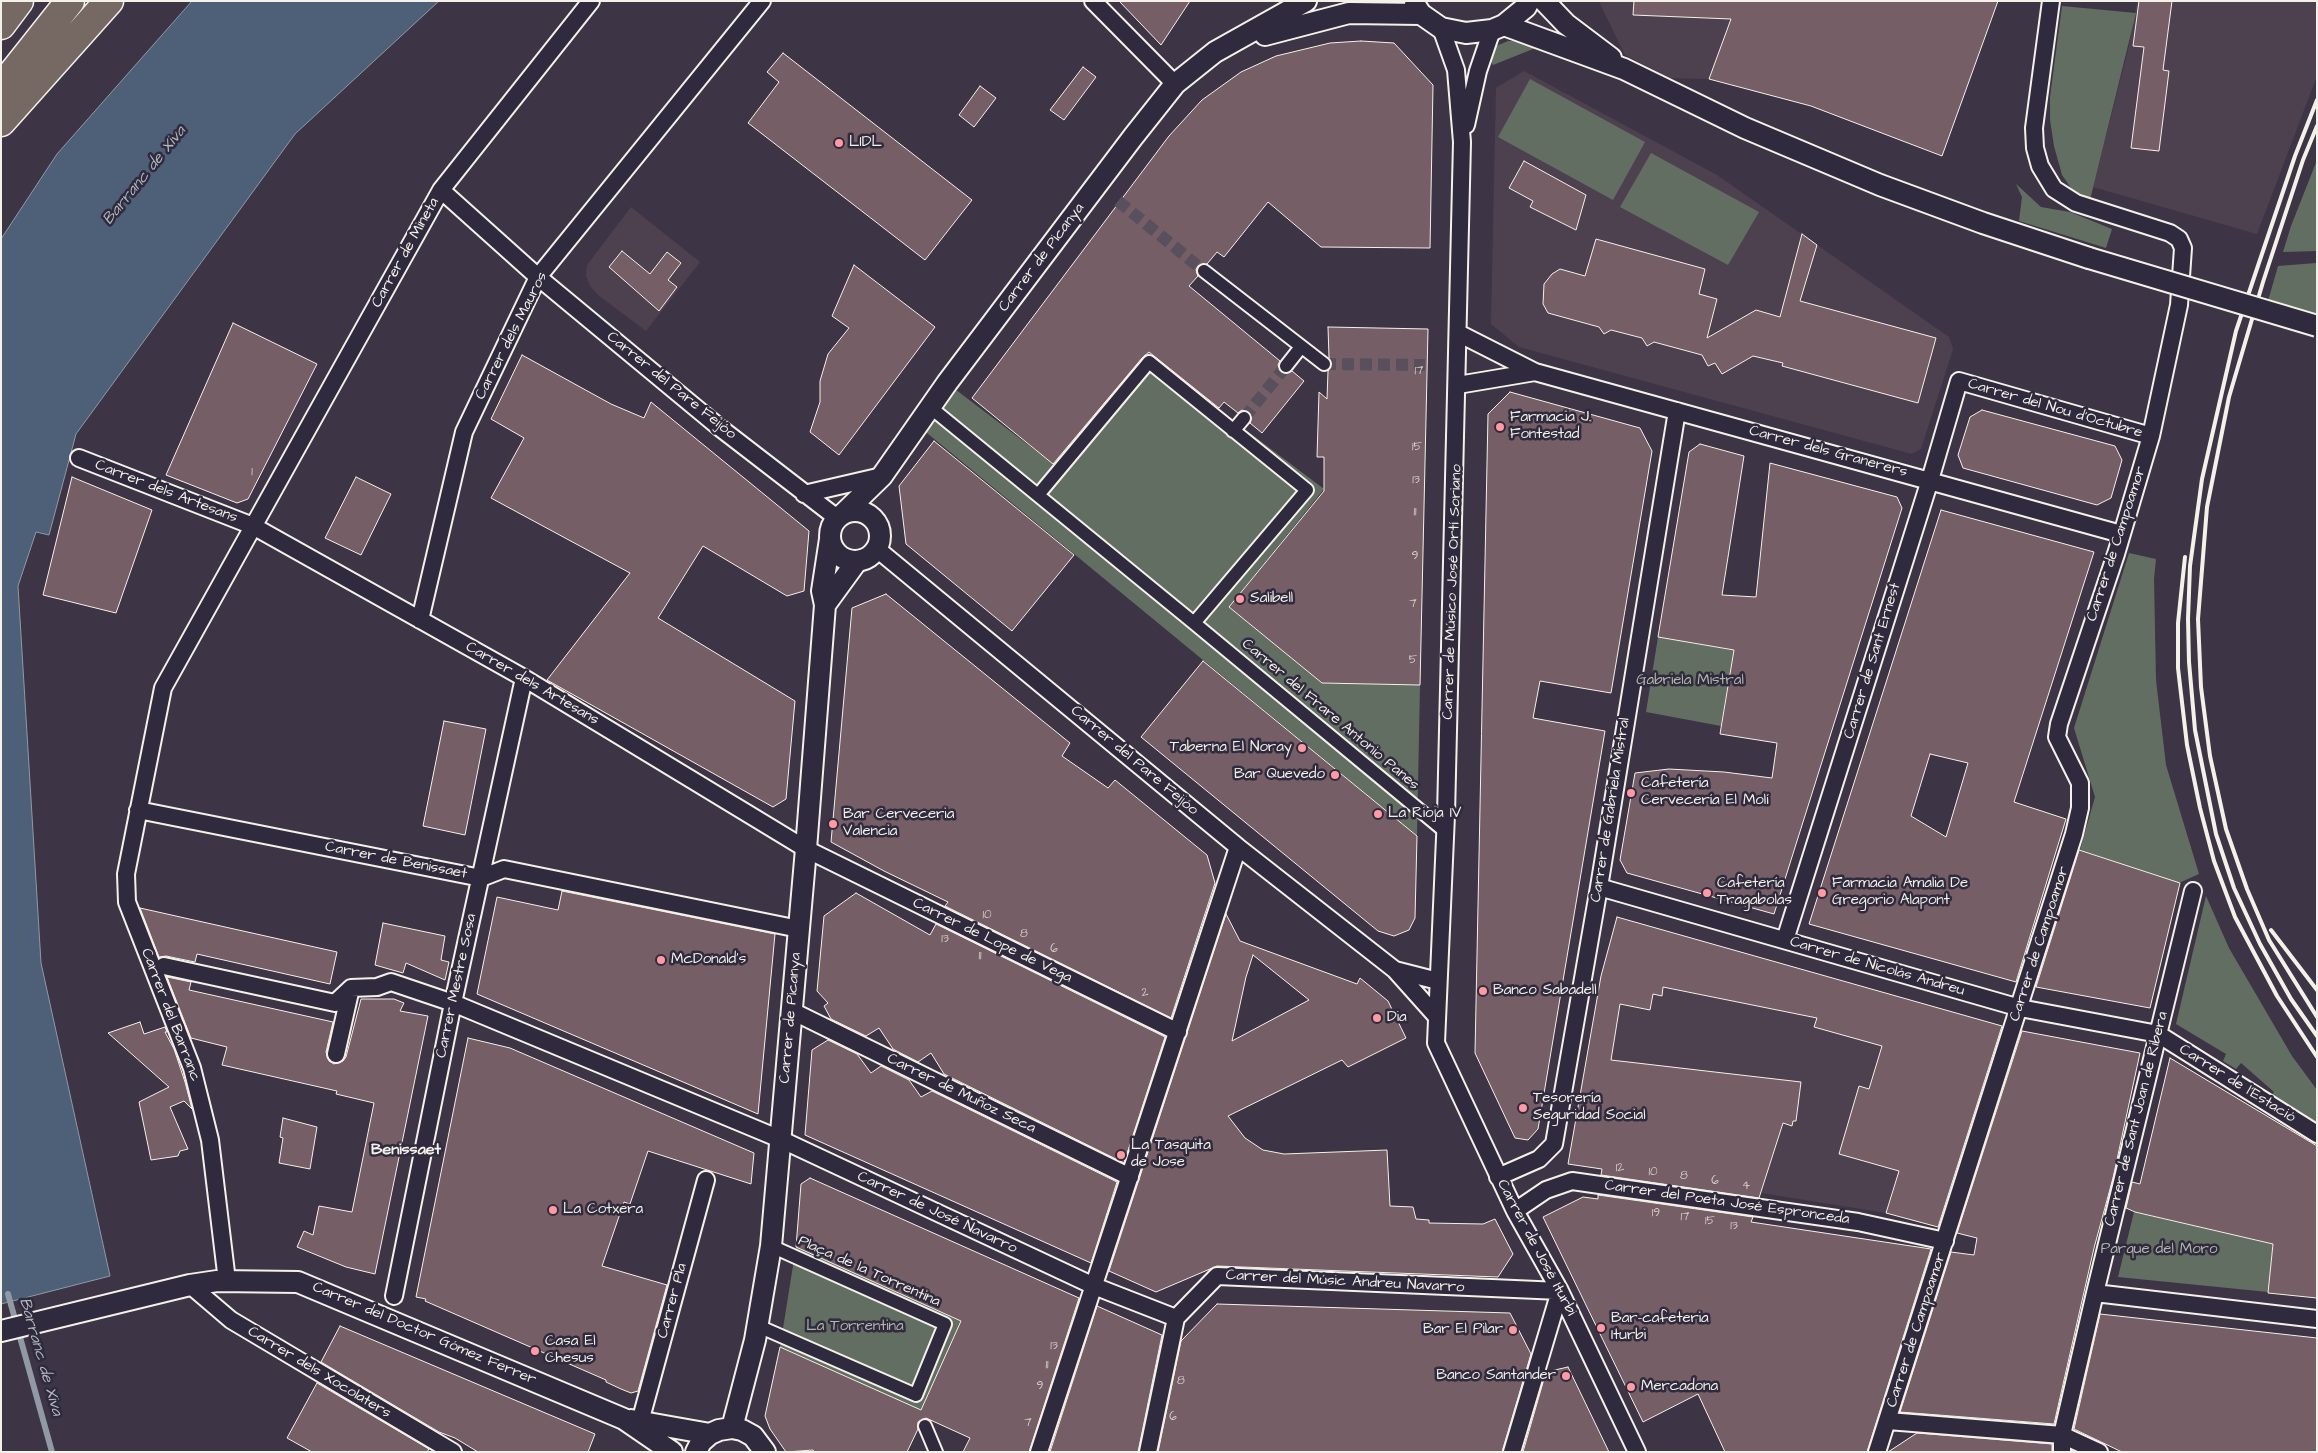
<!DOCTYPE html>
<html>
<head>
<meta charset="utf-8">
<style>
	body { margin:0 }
	#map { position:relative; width:2318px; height:1453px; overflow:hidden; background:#3d3445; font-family:"Architects Daughter",sans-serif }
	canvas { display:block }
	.frame { position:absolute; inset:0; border:2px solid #f4f1e8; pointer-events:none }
</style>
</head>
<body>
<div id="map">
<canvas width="2318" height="1453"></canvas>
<div class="frame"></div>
</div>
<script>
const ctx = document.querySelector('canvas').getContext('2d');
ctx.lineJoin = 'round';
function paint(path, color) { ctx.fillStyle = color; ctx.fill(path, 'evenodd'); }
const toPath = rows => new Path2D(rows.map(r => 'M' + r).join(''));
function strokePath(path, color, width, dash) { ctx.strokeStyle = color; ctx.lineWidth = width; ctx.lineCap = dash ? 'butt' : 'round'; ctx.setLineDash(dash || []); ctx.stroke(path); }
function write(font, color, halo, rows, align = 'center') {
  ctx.font = font + ' "Architects Daughter",sans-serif'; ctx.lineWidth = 5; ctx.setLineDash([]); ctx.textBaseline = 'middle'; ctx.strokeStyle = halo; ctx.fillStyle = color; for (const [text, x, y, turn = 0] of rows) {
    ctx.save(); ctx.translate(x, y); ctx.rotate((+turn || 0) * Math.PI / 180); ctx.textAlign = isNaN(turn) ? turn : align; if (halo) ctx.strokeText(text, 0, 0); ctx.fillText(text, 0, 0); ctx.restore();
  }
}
paint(toPath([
	[1601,1,1738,1,1709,79,1670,78,1625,55,1600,4],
	[2137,1,2317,1,2317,76,2257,234,2093,187,2129,46],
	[1524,71,1717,175,1949,337,1953,349,1921,449,1912,454,1519,347,1491,324,1496,88],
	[631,207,700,262,646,331,598,295,590,286,586,276,587,265],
	[1601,975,1817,1018,1814,1027,1883,1044,1926,1077,1886,1213,1761,1193,1789,1105,1583,1081]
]), '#4e414f');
paint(toPath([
	[2062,6,2136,13,2090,200,2071,188,2062,175,2054,146,2050,120,2050,97],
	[1508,41,1526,41,1538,47,1493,65,1489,59,1494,47],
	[1530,79,1645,142,1613,200,1498,137],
	[1651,153,1759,212,1728,265,1620,207],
	[2317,160,2317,251,2283,252,2291,226],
	[2016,184,2041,207,2070,212,2112,229,2106,248,2019,221,2022,197],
	[2316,258,2317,258,2317,316,2268,301,2278,266,2316,263],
	[1149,352,1218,409,1324,489,1229,607,1322,683,1420,685,1417,836,916,424,947,383,1056,466],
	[2129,553,2156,559,2154,579,2156,680,2166,765,2199,874,2179,883,2080,850,2095,797,2074,728],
	[1658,637,1734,650,1721,726,1646,712],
	[2206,896,2229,948,2292,1056,2317,1090,2317,1123,2271,1096,2274,1092,2241,1063,2236,1069,2223,1061,2226,1054,2176,1024],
	[2134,1212,2273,1244,2268,1292,2118,1277],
	[796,1247,961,1321,921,1410,780,1347]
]), '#636e62');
const water = toPath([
	[192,1,439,1,295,134,76,434,49,535,36,532,18,586,41,963,110,1276,1,1304,1,239,57,154,192,1]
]);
paint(water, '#4d6078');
strokePath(water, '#909aa5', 1);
strokePath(toPath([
	[8,1294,52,1452]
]), '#909aa5', 6);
const building = toPath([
	[1119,1,1190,1,1161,45,1119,1],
	[1634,1,1998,1,1942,156,1811,106,1709,79,1731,19,1633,15,1634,1],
	[2139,1,2172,1,2163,70,2169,71,2159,151,2131,148,2144,47,2133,46,2139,1],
	[1361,41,1394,43,1433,85,1430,248,1321,247,1268,202,1224,257,1217,252,1207,264,1198,266,1196,270,1198,276,1189,286,1280,361,1278,365,1281,372,1285,374,1292,371,1304,381,1262,433,1250,423,1252,416,1249,412,1242,410,1238,413,1224,402,1219,408,1149,352,1143,357,1053,464,972,398,1169,136,1202,100,1241,72,1276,56,1330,43,1361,41],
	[783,53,972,200,925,260,748,123,779,82,767,72,783,53],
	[1083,67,1096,77,1064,120,1050,110,1083,67],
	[980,86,996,98,974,127,959,115,980,86],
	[1524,161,1586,195,1576,230,1530,207,1533,201,1509,188,1524,161],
	[1802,234,1817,245,1800,301,1936,338,1918,403,1782,366,1783,363,1753,356,1722,374,1715,363,1708,366,1702,355,1654,342,1647,346,1642,338,1611,330,1604,334,1599,327,1548,313,1543,304,1544,284,1552,274,1560,269,1585,276,1596,239,1705,269,1699,294,1717,299,1707,338,1756,310,1780,317,1802,234],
	[622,251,650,274,667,252,681,263,668,280,677,287,659,311,609,267,622,251],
	[854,265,935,327,839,455,810,432,820,402,820,381,828,354,849,328,832,316,854,265],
	[233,323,317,364,248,499,237,503,166,475,233,323],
	[1328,327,1428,329,1420,685,1322,683,1229,607,1324,491,1324,457,1317,457,1319,392,1327,399,1328,371,1332,365,1329,357,1328,327],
	[522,355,611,404,644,418,651,402,809,531,804,591,787,596,703,546,658,618,795,701,786,799,773,807,547,680,630,573,491,498,524,438,491,419,522,355],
	[1510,392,1640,428,1652,451,1611,693,1540,681,1536,702,1533,718,1605,731,1538,1129,1528,1140,1515,1138,1475,1053,1488,414,1510,392],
	[1982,410,2115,446,2122,460,2111,498,2097,505,1963,468,1958,455,1970,417,1982,410],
	[934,441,1074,555,1012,631,906,544,899,486,934,441],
	[1700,444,1744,456,1722,595,1756,597,1770,463,1897,497,1902,508,1774,914,1627,873,1620,860,1635,773,1669,769,1724,772,1772,778,1777,743,1720,734,1734,650,1658,637,1689,452,1700,444],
	[72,477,152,510,116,613,43,595,72,477],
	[356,477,391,494,361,555,325,538,356,477],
	[1941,510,2094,552,2014,802,2066,819,2016,982,1809,924,1941,510],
	[1930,754,1968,763,1946,837,1911,816,1930,754],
	[886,594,1070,743,1062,756,1108,788,1115,780,1207,855,1215,883,1171,1018,945,906,948,902,884,871,831,842,852,608,886,594],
	[1203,661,1417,836,1415,918,1409,930,1394,936,1378,931,1141,737,1203,661],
	[444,721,486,729,465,835,423,826,444,721],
	[2079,850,2180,883,2150,1008,2036,987,2079,850],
	[562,891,775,934,758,1114,477,994,497,897,558,910,562,891],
	[856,893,930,935,936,924,1165,1037,1124,1163,944,1074,931,1053,918,1062,893,1049,879,1028,866,1036,831,1019,824,1006,828,1003,817,991,824,916,856,893],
	[140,908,337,952,330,984,197,954,195,962,166,956,159,957,140,908],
	[1226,914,1240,941,1357,984,1360,978,1388,1001,1406,1038,1348,1067,1342,1060,1228,1116,1245,1138,1263,1150,1284,1154,1387,1150,1390,1206,1413,1207,1416,1219,1429,1220,1429,1223,1483,1224,1495,1219,1513,1254,1498,1277,1217,1266,1156,1292,1109,1271,1226,914],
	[1253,955,1309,1000,1232,1041,1246,977,1253,955],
	[1617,917,2002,1026,1938,1227,1886,1213,1899,1171,1839,1154,1859,1086,1869,1089,1882,1046,1814,1027,1817,1018,1663,987,1662,996,1653,994,1650,1010,1620,1004,1611,1060,1801,1082,1796,1121,1793,1121,1792,1126,1783,1123,1759,1198,1601,1175,1602,1169,1568,1164,1601,976,1617,917],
	[383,923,445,936,441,960,449,962,445,980,406,963,403,973,375,965,383,923],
	[167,977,191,982,189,990,333,1022,326,1052,329,1061,334,1064,343,1061,346,1057,361,999,394,999,404,1003,400,1011,428,1016,375,1274,346,1267,297,1247,304,1231,313,1235,319,1206,352,1212,374,1103,336,1094,337,1091,222,1065,227,1047,191,1038,167,977],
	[140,1022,144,1034,165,1027,167,1032,165,1032,174,1049,185,1082,192,1109,184,1101,170,1107,188,1149,180,1151,178,1156,151,1160,139,1102,169,1087,108,1033,140,1022],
	[2022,1031,2140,1053,2113,1178,2094,1248,2054,1424,1900,1412,1951,1252,1974,1255,1977,1238,1957,1233,2022,1031],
	[468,1038,510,1048,754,1153,751,1184,648,1151,630,1204,624,1202,602,1266,667,1285,638,1391,631,1393,621,1389,606,1382,606,1380,425,1301,426,1299,416,1297,468,1038],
	[828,1040,857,1054,871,1073,881,1066,909,1080,921,1097,932,1091,1117,1182,1091,1263,805,1135,812,1050,828,1040],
	[2170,1058,2317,1146,2317,1298,2268,1293,2273,1244,2135,1212,2126,1208,2132,1182,2140,1184,2170,1058],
	[283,1118,317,1127,310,1169,279,1163,283,1138,280,1137,283,1118],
	[810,1178,1079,1298,1029,1452,963,1452,970,1438,926,1418,918,1422,918,1429,907,1452,814,1452,813,1450,786,1452,770,1429,765,1416,780,1347,921,1410,961,1321,796,1247,801,1184,810,1178],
	[1598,1195,1753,1217,1751,1222,1931,1249,1867,1452,1725,1452,1698,1394,1643,1422,1543,1217,1583,1197,1598,1199,1598,1195],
	[1217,1304,1510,1313,1531,1354,1502,1452,1158,1452,1181,1341,1217,1304],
	[1097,1306,1162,1335,1138,1452,1050,1452,1097,1306],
	[2100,1314,2317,1338,2317,1452,2122,1452,2074,1429,2100,1314],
	[340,1326,595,1434,588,1452,478,1452,455,1438,439,1432,321,1362,340,1326],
	[1568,1367,1609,1452,1523,1452,1546,1372,1568,1367],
	[317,1383,429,1449,427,1452,312,1452,287,1438,317,1383],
	[1917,1433,2052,1444,2052,1452,1888,1452,1917,1433]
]);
paint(building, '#755e65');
strokePath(building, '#f4f1e8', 1);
strokePath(toPath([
	[1118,201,1204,271],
	[1324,364,1425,365],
	[1244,418,1286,366]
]), '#58505d', 12, [12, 6]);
const pedestrian = toPath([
	[1204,271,1324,364],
	[1286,366,1301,347],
	[930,407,1194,623,1446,832],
	[1233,431,1244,418],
	[1038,495,1149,362,1307,490,1194,623],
	[758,1326,916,1395,945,1324,771,1246],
	[925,1426,936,1452]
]);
const minor = toPath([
	[1093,1,1175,84],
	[1441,28,1456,70,1462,142,1446,815,1436,1043,1515,1211,1560,1291,1637,1452],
	[1466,125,1478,71,1492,30],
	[441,190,538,277,719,427,837,518],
	[1458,333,1535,372,2121,534],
	[1458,385,1535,372],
	[79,458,253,526,524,678,806,849,1178,1032],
	[804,494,882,476],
	[877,549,1238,847,1395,970,1437,1017],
	[420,620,464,432,538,277,762,1],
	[138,810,481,878,504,869,799,929],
	[1599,887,2020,1008,2158,1034,2317,1134],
	[1785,940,1930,480,1959,381,2151,436],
	[164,966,335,1003,351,988,377,987,391,982,453,1003,780,1139,1094,1286,1176,1318,1217,1276,1560,1291,1512,1452],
	[1395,970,1438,981],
	[792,1011,1130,1177],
	[336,1054,351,988],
	[1498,1177,1539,1159,1554,1144,1599,887,1677,411],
	[1515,1211,1546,1190,1572,1181,1858,1222,1945,1241],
	[227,1281,210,1140,192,1068,127,902,126,874,163,688,441,190,591,1],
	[190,1285,231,1320,453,1452],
	[2095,1293,2317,1319],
	[394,1296,453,1003,524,678],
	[1888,1421,2062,1435,2099,1452],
	[640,1422,706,1180],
	[1039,1452,1238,847],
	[1148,1452,1176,1318],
	[1877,1452,2074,834,2080,808,2080,783,2057,737,2059,724,2116,554,2151,436,2179,305,2183,248,2179,239,2170,233,2076,203,2054,189,2040,166,2035,148,2034,128,2051,1],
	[2062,1452,2062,1435,2095,1293,2193,891]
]);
const tertiary = toPath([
	[1544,1,1566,24,1611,58],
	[1415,5,1421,14,1441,28,1466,33,1492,30,1504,25,1526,7,1529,1],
	[1504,25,1624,69,1745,128,1880,185,1983,223,2089,258],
	[1265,35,1349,13,1421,14],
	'830 536a25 25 0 1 1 50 0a25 25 0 1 1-50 0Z',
	[843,514,882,476,947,383,1133,137,1175,84,1215,52,1306,1],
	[825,605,857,561],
	[1,1331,190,1285,217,1281,298,1282,624,1419,672,1452],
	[631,1420,710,1434],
	[732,1428,755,1340,771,1246,806,849,825,605,822,591,830,539],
	[696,1452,701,1442,710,1434,719,1430,732,1428,742,1430,753,1436,765,1452]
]);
const motorway = toPath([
	[1,25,19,1],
	[1,88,70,1],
	[1,122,109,1]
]);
strokePath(pedestrian, '#f4f1e8', 16);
strokePath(minor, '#f4f1e8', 20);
strokePath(tertiary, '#f4f1e8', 24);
strokePath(motorway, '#f4f1e8', 31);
strokePath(pedestrian, '#2f2a3d', 12);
strokePath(minor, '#2f2a3d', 16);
strokePath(tertiary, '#2f2a3d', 20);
strokePath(motorway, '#766964', 28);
strokePath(toPath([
	[2317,100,2295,156,2236,331,2202,479,2190,566,2188,619,2189,662,2195,730,2216,834,2234,888,2260,944,2291,999,2317,1036],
	[2317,126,2303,160,2263,282,2229,397,2207,507,2198,619,2201,687,2210,756,2226,829,2247,889,2269,940,2317,1017],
	[2185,557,2178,623,2178,668,2187,745,2200,808,2214,861,2235,917,2277,996,2317,1057],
	[2271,930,2317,990]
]), '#f4f1e8', 4);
const tertiaryBridge = toPath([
	[2089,258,2317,326]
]);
strokePath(tertiaryBridge, '#f4f1e8', 24, []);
strokePath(tertiaryBridge, '#2f2a3d', 20);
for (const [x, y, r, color] of [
	[839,143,5,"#ff9aa2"],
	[1500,427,5,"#ff9aa2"],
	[1240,599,5,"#ff9aa2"],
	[1302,748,5,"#ff9aa2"],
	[1335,775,5,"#ff9aa2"],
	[1631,793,5,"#ff9aa2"],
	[1378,814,5,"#ff9aa2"],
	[833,824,5,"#ff9aa2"],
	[1707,893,5,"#ff9aa2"],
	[1822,893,5,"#ff9aa2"],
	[661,960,5,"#ff9aa2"],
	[1483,991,5,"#ff9aa2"],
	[1377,1018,5,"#ff9aa2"],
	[1523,1108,5,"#ff9aa2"],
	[1121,1155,5,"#ff9aa2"],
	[553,1210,5,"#ff9aa2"],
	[1601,1328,5,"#ff9aa2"],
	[1513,1330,5,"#ff9aa2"],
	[535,1351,5,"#ff9aa2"],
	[1566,1376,5,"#ff9aa2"],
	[1631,1387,5,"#ff9aa2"]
]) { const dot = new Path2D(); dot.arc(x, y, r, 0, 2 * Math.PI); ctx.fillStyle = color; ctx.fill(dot); strokePath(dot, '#2f2a3d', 2); }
write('12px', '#d4ccc7', null, [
	["17",1419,371],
	["15",1417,447],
	["1",252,472],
	["13",1416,480],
	["11",1415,512],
	["9",1415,556],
	["7",1413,604],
	["5",1413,660],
	["10",987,915],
	["8",1024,934],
	["13",945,939],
	["6",1054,949],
	["11",980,956],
	["2",1145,993],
	["12",1620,1168],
	["10",1653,1172],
	["8",1684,1176],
	["6",1715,1181],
	["4",1746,1186],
	["19",1656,1213],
	["17",1685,1217],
	["15",1710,1221],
	["13",1734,1226],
	["13",1054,1346],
	["11",1047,1365],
	["8",1181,1381],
	["9",1040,1386],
	["6",1173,1417],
	["7",1028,1423]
]);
write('15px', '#f4f1e8', '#2f2a3d', [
	["LIDL",849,143],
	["Farmacia J.",1510,418],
	["Fontestad",1510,435],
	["Salibell",1250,599],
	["Taberna El Noray",1292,748,"right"],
	["Bar Quevedo",1325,775,"right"],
	["Cafetería",1641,784],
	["Cervecería El Molí",1641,801],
	["La Rioja IV",1388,814],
	["Bar Cerveceria",843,815],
	["Valencia",843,832],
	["Cafetería",1717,884],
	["Tragabolas",1717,901],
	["Farmacia Amalia De",1832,884],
	["Gregorio Alapont",1832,901],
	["McDonald's",671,960],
	["Banco Sabadell",1493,991],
	["Dia",1387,1018],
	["Tesorería",1533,1099],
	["Seguridad Social",1533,1116],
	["La Tasquita",1131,1146],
	["de Jose",1131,1163],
	["La Cotxera",563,1210],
	["Bar-cafeteria",1611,1319],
	["Iturbi",1611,1336],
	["Bar El Pilar",1503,1330,"right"],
	["Casa El",545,1342],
	["Chesus",545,1359],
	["Banco Santander",1556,1376,"right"],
	["Mercadona",1641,1387]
], 'left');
write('15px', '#f4f1e8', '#2f2a3d', [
	["Carrer de Mineta",406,253,-61],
	["Carrer de Picanya",1042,258,-53],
	["Carrer dels Mauros",512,336,-63],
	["Carrer del Pare Feijóo",671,386,39],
	["Carrer del Nou d'Octubre",2055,409,16],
	["Carrer dels Granerers",1828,452,15],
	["Carrer dels Artesans",166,492,21],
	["Carrer de Campoamor",2117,544,-72],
	["Carrer de Músico José Ortí Soriano",1453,592,-88],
	["Carrer de Sant Ernest",1873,661,-73],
	["Carrer dels Artesans",532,684,30],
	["Carrer del Frare Antonio Panes",1330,715,40],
	["Carrer del Pare Feijóo",1134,761,40],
	["Carrer de Gabriela Mistral",1611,810,-81],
	["Carrer de Benissaet",396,861,11],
	["Carrer de Lope de Vega",992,941,26],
	["Carrer de Campoamor",2040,944,-72],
	["Carrer de Nicolás Andreu",1877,967,16],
	["Carrer Mestre Sosa",457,986,-78],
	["Carrer del Barranc",170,1015,69],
	["Carrer de Picanya",791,1018,-85],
	["Carrer de l'Estació",2237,1084,32],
	["Carrer de Muñoz Seca",961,1094,26],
	["Carrer de Sant Joan de Ribera",2137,1119,-76],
	["Carrer del Poeta José Espronceda",1727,1203,8],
	["Carrer de José Navarro",937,1213,25],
	["Carrer de José Iturbi",1536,1248,62],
	["Plaça de la Torrentina",869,1272,24],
	["Carrer del Músic Andreu Navarro",1345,1282,3],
	["Carrer Pla",673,1301,-75],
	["Carrer de Campoamor",1917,1330,-72],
	["Carrer del Doctor Gómez Ferrer",424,1334,23],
	["Carrer dels Xocolaters",319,1373,31]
]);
write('15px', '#b3b6ac', '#2f2a3d', [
	["Gabriela Mistral",1690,681],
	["Parque del Moro",2159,1250],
	["La Torrentina",855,1327]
]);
write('italic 16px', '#b1b7bb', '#2f2a3d', [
	["Barranc de Xiva",145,176,-51],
	["Barranc de Xiva",40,1357,74]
]);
write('bold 16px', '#f4f1e8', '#2f2a3d', [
	["Benissaet",406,1151]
]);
</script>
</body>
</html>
